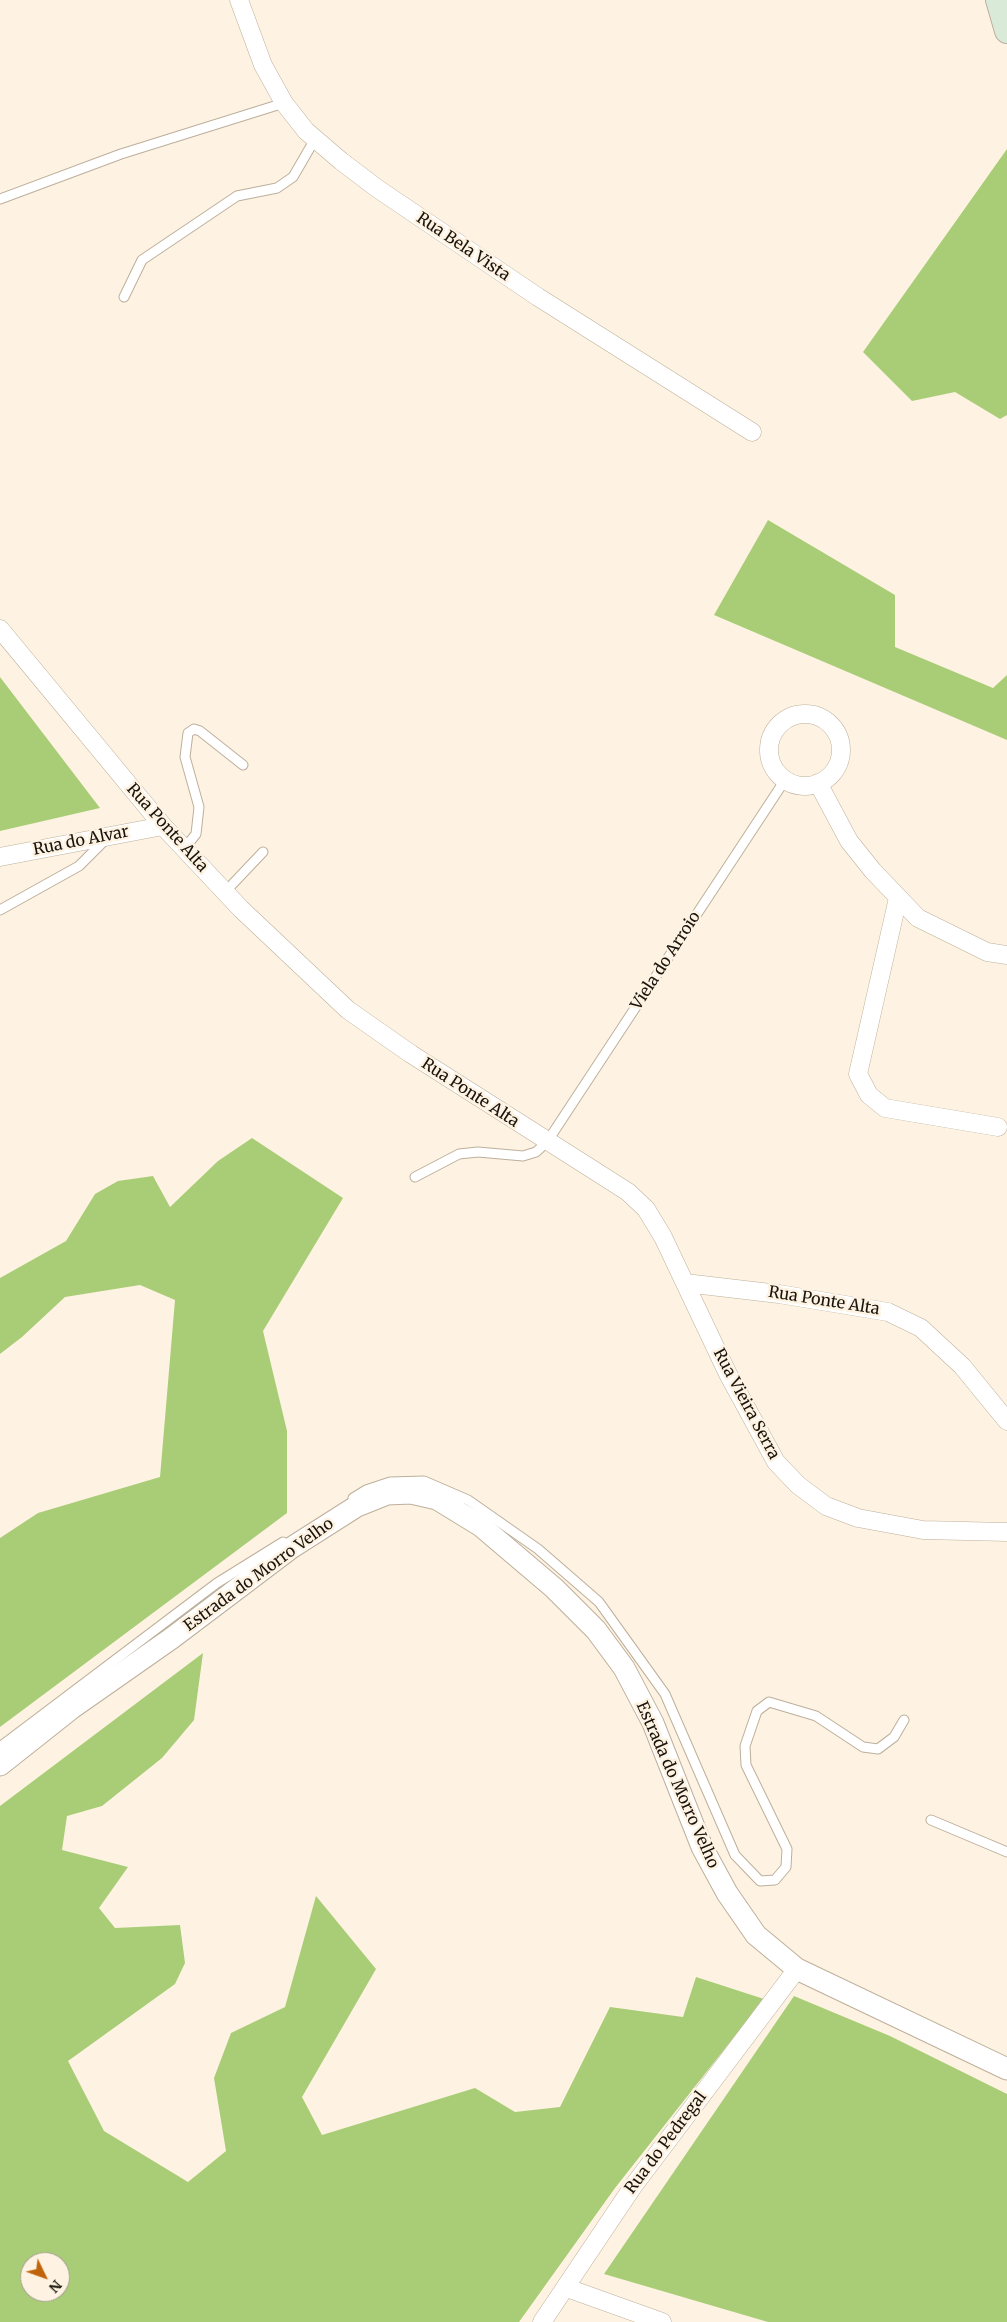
<!DOCTYPE html>
<html>
<head>
<meta charset="utf-8">
<style>
	body { margin:0 }
	#map { position:relative; width:1007px; height:2322px; overflow:hidden; background:#fef3e2; font-family:Merriweather,serif }
	canvas { display:block }
	.north { position:absolute; left:20px; top:2252px; width:50px; height:50px; box-sizing:border-box; background:#fef3e2; border:1px solid #a2998c; border-radius:50%; rotate:132deg; font-size:14px; font-weight:700; line-height:20px; text-align:center; color:#18130c }
	.north::after { content:''; display:block; margin:auto; width:18px; height:22px; background:#bf640b; clip-path:polygon(50% 0,100% 100%,50% 72%,0 100%) }
</style>
</head>
<body>
<div id="map">
<canvas width="1007" height="2322"></canvas>
<div class="north">N</div>
</div>
<script>
const ctx = document.querySelector('canvas').getContext('2d');
ctx.lineJoin = 'round';
function paint(path, color) { ctx.fillStyle = color; ctx.fill(path, 'evenodd'); }
const toPath = rows => new Path2D(rows.map(r => 'M' + r).join(''));
function strokePath(path, color, width, dash) { ctx.strokeStyle = color; ctx.lineWidth = width; ctx.lineCap = dash ? 'butt' : 'round'; ctx.setLineDash(dash || []); ctx.stroke(path); }
function write(font, color, halo, rows, align = 'center') {
  ctx.font = font + ' Merriweather,serif'; ctx.lineWidth = 5; ctx.setLineDash([]); ctx.textBaseline = 'middle'; ctx.strokeStyle = halo; ctx.fillStyle = color; for (const [text, x, y, turn = 0] of rows) {
    ctx.save(); ctx.translate(x, y); ctx.rotate((+turn || 0) * Math.PI / 180); ctx.textAlign = isNaN(turn) ? turn : align; if (halo) ctx.strokeText(text, 0, 0); ctx.fillText(text, 0, 0); ctx.restore();
  }
}
paint(toPath([
	[1007,149,1007,415,1000,419,955,392,912,401,863,352],
	[768,520,895,595,895,647,993,688,1007,675,1007,740,714,615],
	[0,677,100,808,0,831],
	[252,1138,343,1198,263,1331,287,1431,287,1513,0,1727,0,1538,38,1513,160,1477,175,1300,140,1285,65,1297,22,1337,0,1354,0,1278,66,1241,95,1194,118,1181,153,1176,170,1207,218,1161],
	[203,1653,194,1720,162,1758,102,1806,67,1816,62,1850,128,1867,99,1908,115,1928,180,1925,185,1963,175,1984,68,2061,104,2131,188,2182,226,2151,214,2078,231,2033,285,2007,316,1896,376,1969,302,2097,322,2135,475,2088,515,2112,560,2107,610,2007,683,2017,696,1977,764,1999,615,2188,519,2322,0,2322,0,1806],
	[30,2262,60,2262,60,2292,30,2292],
	[794,1996,890,2036,1007,2094,1007,2322,768,2322,604,2274]
]), '#a9cd77');
const service = toPath([
	[0,199,121,154,284,103],
	[124,297,142,260,237,196,277,188,293,177,315,139],
	[184,849,196,834,199,807,185,757,188,733,194,729,200,731,243,765],
	[225,892,263,852],
	[0,910,79,866,105,840],
	[415,1177,459,1154,478,1152,523,1156,536,1152,547,1142,785,780],
	[353,1498,366,1490,390,1482,424,1481,468,1500,538,1549,599,1602,665,1694,735,1855,760,1881,775,1880,786,1867,787,1849,746,1765,745,1746,757,1711,769,1702,816,1716,863,1747,878,1749,894,1737,904,1720],
	[0,1747,217,1583,283,1542],
	[931,1820,1007,1852]
]);
const minor = toPath([
	[239,0,263,65,284,103,306,131,341,161,378,189,538,297,752,432],
	[0,629,163,826,241,909,348,1010,411,1054,628,1192,646,1209,663,1237,728,1374,776,1462,798,1485,826,1506,858,1518,923,1530,1007,1532],
	'769 750a36 36 0 1 1 72 0a36 36 0 1 1-72 0Z',
	[818,783,849,841,873,871,918,918,987,952,1007,955],
	[0,857,163,826],
	[898,898,858,1074,869,1095,885,1108,998,1127],
	[685,1283,779,1294,888,1312,921,1328,962,1366,1007,1421],
	[567,2288,662,2322],
	[542,2322,634,2185,797,1969]
]);
const tertiary = toPath([
	[0,1765,72,1708,172,1638,291,1548,357,1506,387,1494,411,1493,437,1499,481,1526,554,1588,596,1630,624,1668,653,1723,702,1847,727,1893,756,1935,797,1969,1007,2069]
]);
const secondary = toPath([
	[998,0,1007,31]
]);
strokePath(service, '#bdaf9b', 11);
strokePath(minor, '#bdaf9b', 19);
strokePath(tertiary, '#bdaf9b', 23);
strokePath(secondary, '#bdaf9b', 26);
strokePath(service, '#fff', 9);
strokePath(minor, '#fff', 18);
strokePath(tertiary, '#fff', 21);
strokePath(secondary, '#daead9', 24);
write('16px', '#18130c', '#fef3e2', [
	["Rua Bela Vista",463,247,34],
	["Rua Ponte Alta",167,828,48],
	["Rua do Alvar",81,841,-11],
	["Viela do Arroio",666,961,-57],
	["Rua Ponte Alta",470,1093,33],
	["Rua Ponte Alta",824,1301,9],
	["Rua Vieira Serra",746,1404,62],
	["Estrada do Morro Velho",259,1575,-36],
	["Estrada do Morro Velho",677,1785,66],
	["Rua do Pedregal",666,2143,-53]
]);
</script>
</body>
</html>
